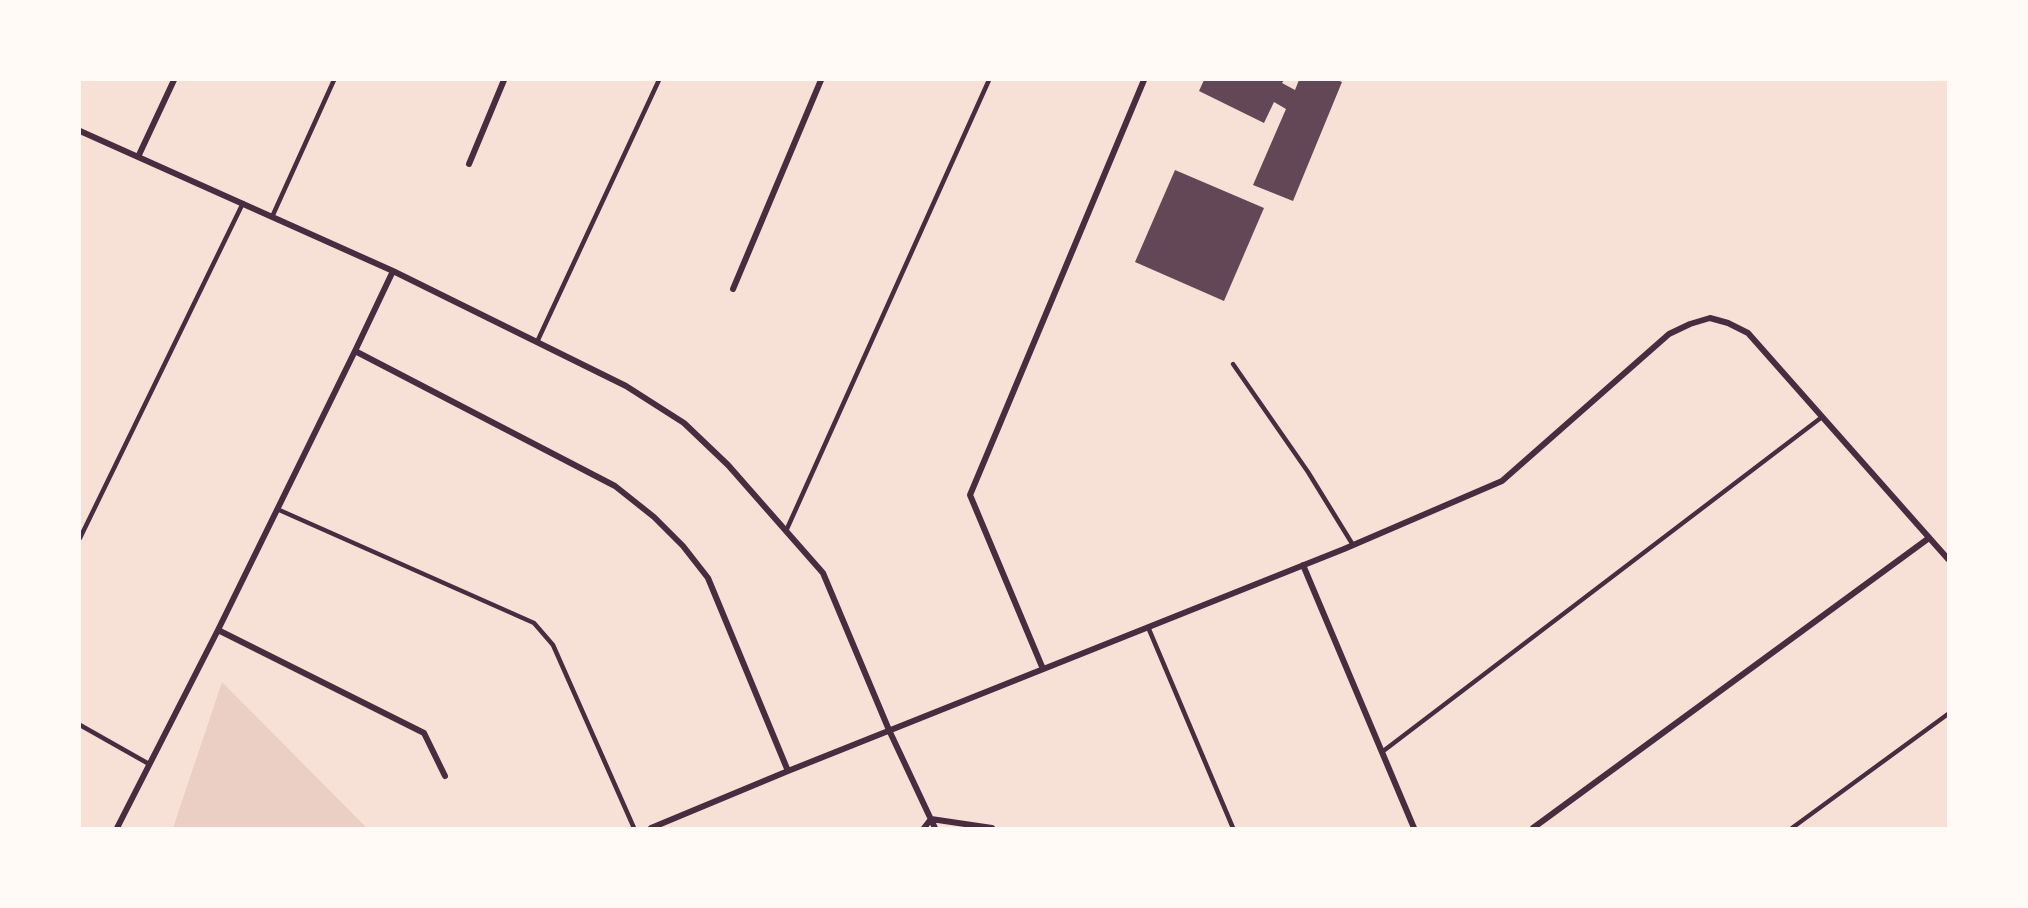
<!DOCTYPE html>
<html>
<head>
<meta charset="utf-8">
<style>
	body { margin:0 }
	#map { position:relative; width:2028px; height:908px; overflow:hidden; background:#f7e1d7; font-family:Montserrat,sans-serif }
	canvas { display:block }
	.frame { position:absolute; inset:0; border:81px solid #fffaf5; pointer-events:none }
</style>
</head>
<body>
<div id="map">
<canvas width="2028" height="908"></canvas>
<div class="frame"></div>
</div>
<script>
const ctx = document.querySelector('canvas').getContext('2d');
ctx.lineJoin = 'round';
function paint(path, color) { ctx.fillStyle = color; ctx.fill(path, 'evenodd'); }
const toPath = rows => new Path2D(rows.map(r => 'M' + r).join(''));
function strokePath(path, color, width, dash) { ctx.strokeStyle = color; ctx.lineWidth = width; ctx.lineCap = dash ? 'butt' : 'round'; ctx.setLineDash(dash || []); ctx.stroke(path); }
paint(toPath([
	[222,682,367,828,173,828]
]), '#ebcfc5');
paint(toPath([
	[1204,80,1284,80,1282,83,1295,90,1299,80,1337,80,1342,82,1293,201,1253,185,1286,109,1274,102,1264,123,1199,91],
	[1175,170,1264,208,1224,301,1135,262]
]), '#644757');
strokePath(toPath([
	[272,217,334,80],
	[537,342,659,80],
	[1233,364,1308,472,1353,545],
	[277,509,534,623,553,645,634,828],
	[786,531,989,80],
	[80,538,243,203],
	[1148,627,1233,828],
	[80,725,149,764],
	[1382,752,1822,417],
	[1792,828,1948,714]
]), '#4a2c40', 4.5);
strokePath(toPath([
	[80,131,393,271,626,386,684,423,728,465,823,573,889,730,935,828],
	[138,157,174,80],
	[469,164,504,80],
	[733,289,821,80],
	[355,351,615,486,654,517,683,546,708,578,788,771],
	[1303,565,1414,828],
	[218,630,424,733,445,776],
	[1043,669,970,495,1144,80],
	[931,819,992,828],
	[117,828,218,630,355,351,393,271],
	[651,828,788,771,1344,549,1502,481,1669,334,1690,324,1710,318,1728,323,1748,333,1948,559],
	[924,828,931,819],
	[1533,828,1929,538]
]), '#4a2c40', 6);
</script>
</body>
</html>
